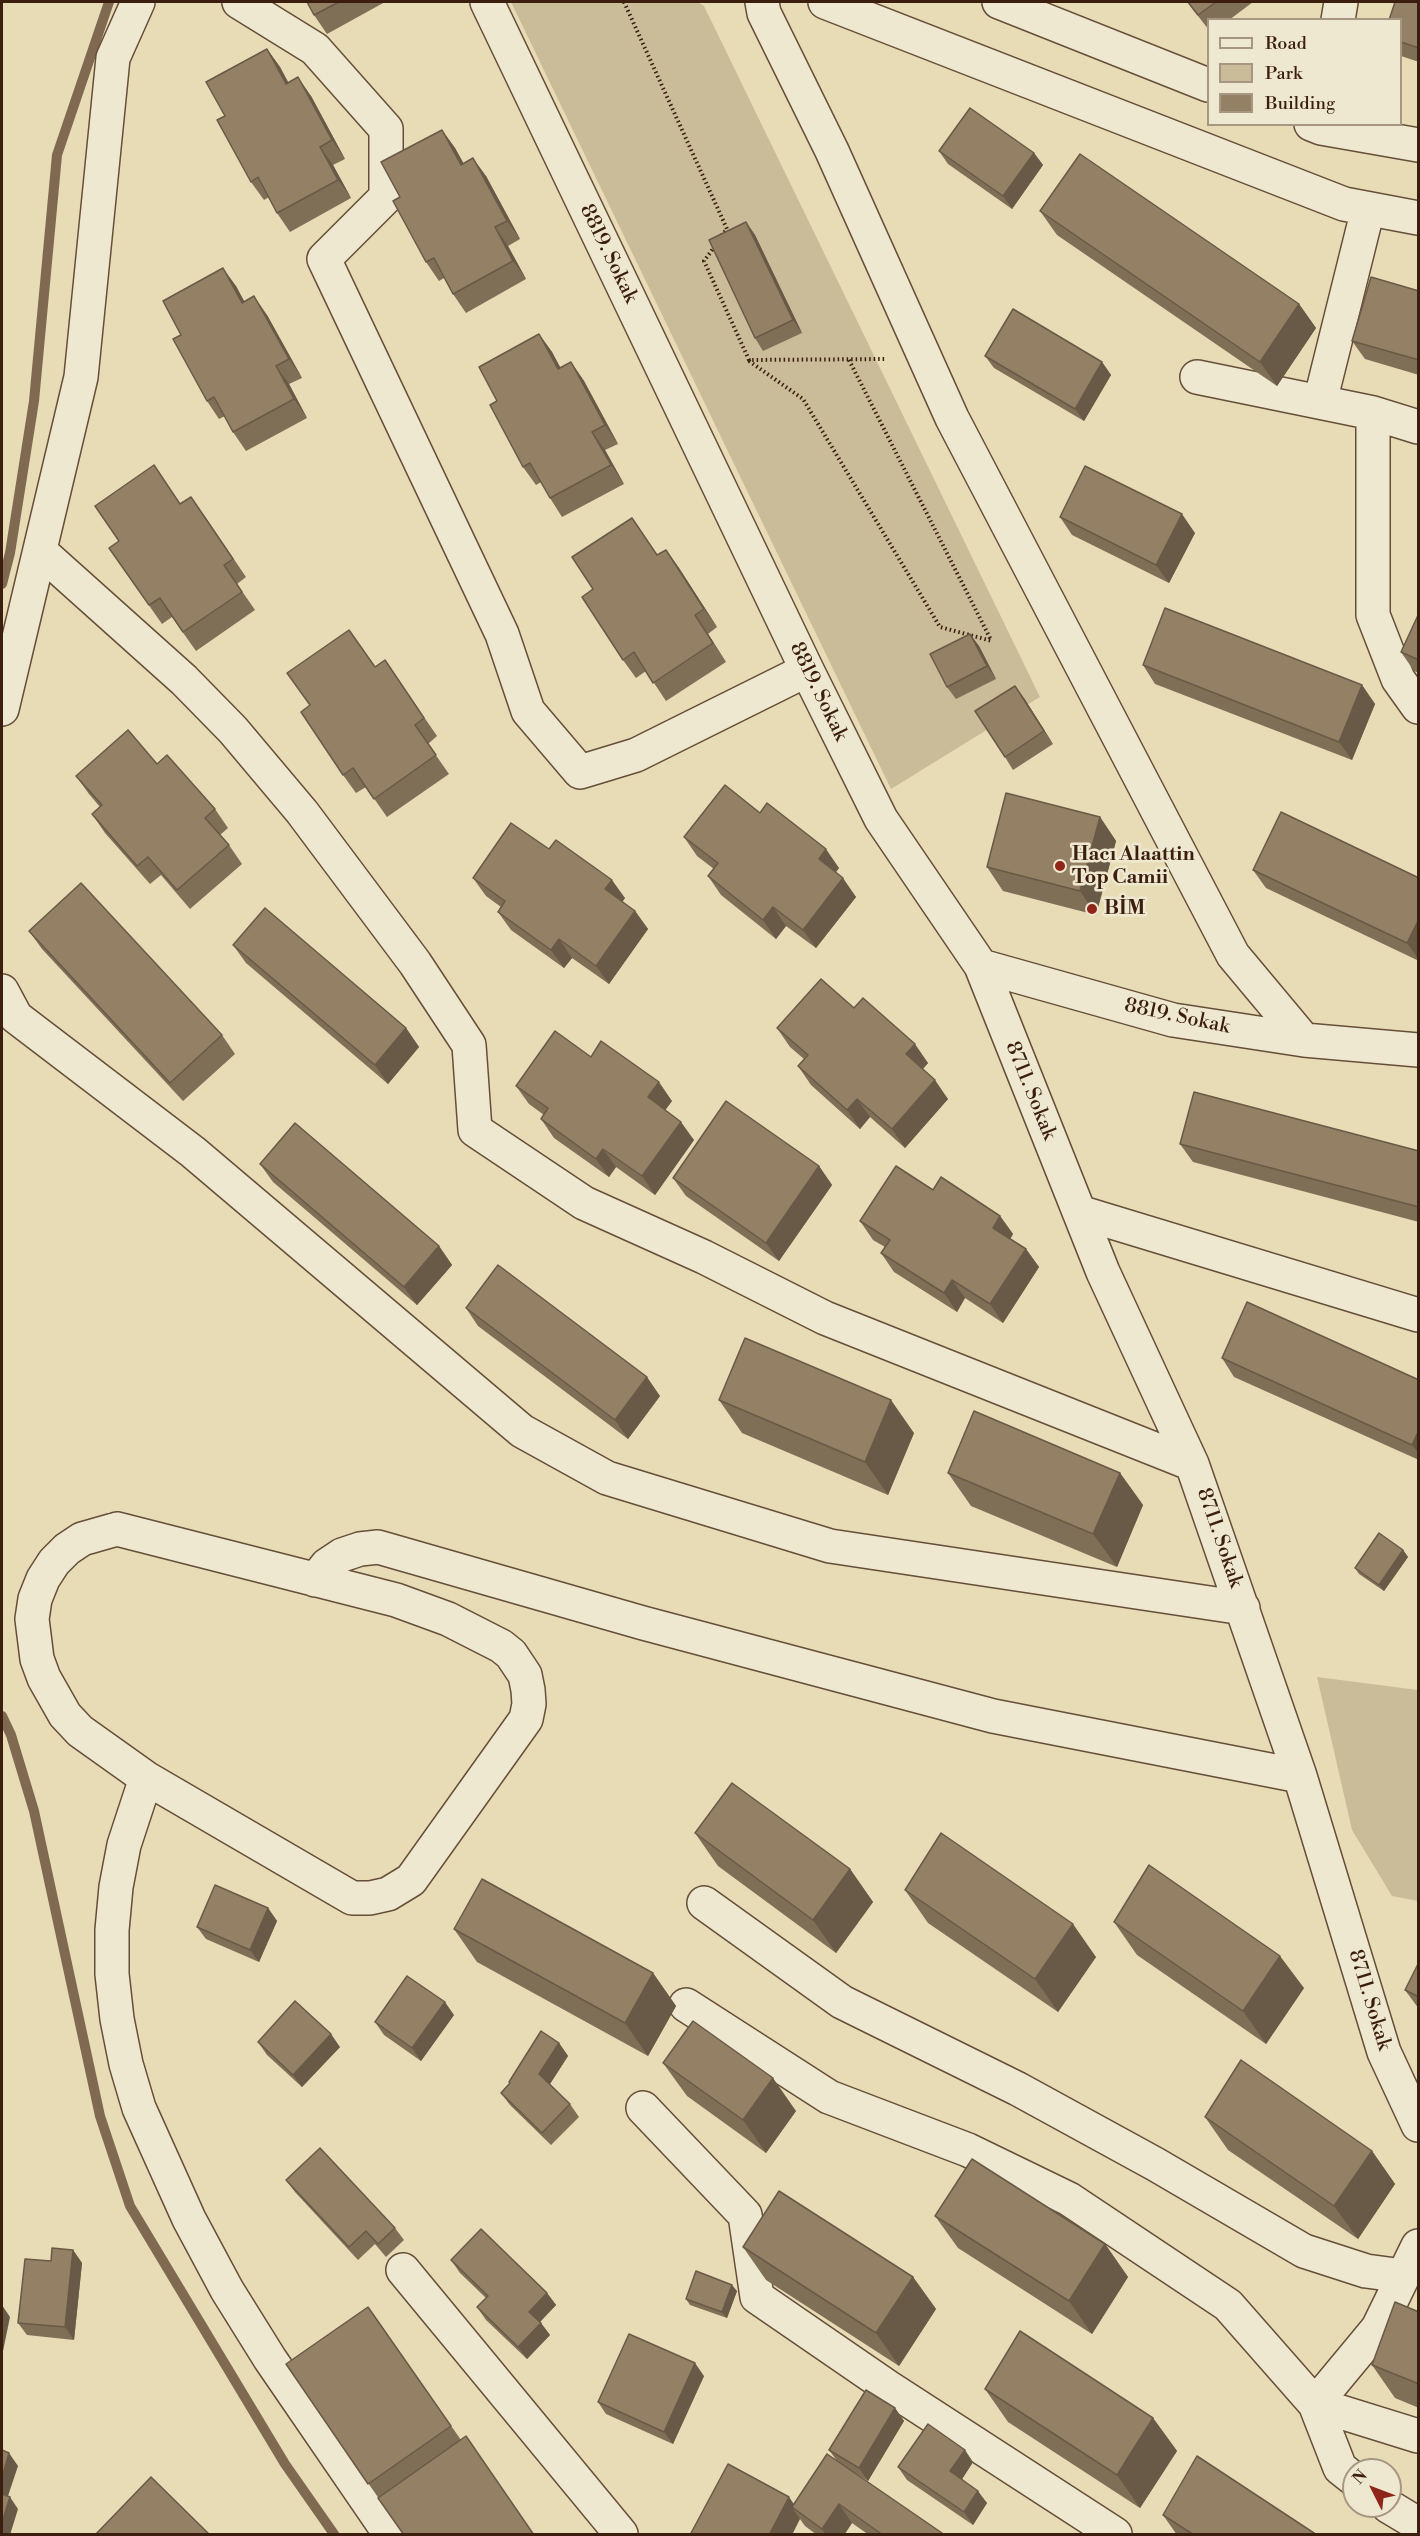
<!DOCTYPE html>
<html>
<head>
<meta charset="utf-8">
<style>
	body { margin:0 }
	#map { position:relative; width:1420px; height:2536px; overflow:hidden; background:#e7dcb6; font-family:"Libre Bodoni",serif }
	canvas { display:block }
	.frame { position:absolute; inset:0; border:3px solid #3b1e0e; pointer-events:none }
	.legend { position:absolute; left:1207px; top:18px; width:195px; height:108px; box-sizing:border-box; background:#efe8d0; border:2px solid #a79782; margin:0; padding:8px 10px; list-style:none; font-size:18px; color:#3b1e0e }
	.legend li { display:flex; align-items:center; gap:12px; height:30px }
	.legend b { width:30px; border:2px solid #a79782 }
	.north { position:absolute; left:1342px; top:2458px; width:60px; height:60px; box-sizing:border-box; background:#efe8d0; border:2px solid #a79782; border-radius:50%; rotate:312deg; font-size:16px; font-weight:700; line-height:24px; text-align:center; color:#3b1e0e }
	.north::after { content:''; display:block; margin:auto; width:21px; height:27px; background:#8f2418; clip-path:polygon(50% 0,100% 100%,50% 72%,0 100%) }
</style>
</head>
<body>
<div id="map">
<canvas width="1420" height="2536"></canvas>
<div class="frame"></div>
<ul class="legend">
<li><b style="height:8px;background:#efe8d0"></b>Road</li>
<li><b style="height:16px;background:#cabc99"></b>Park</li>
<li><b style="height:16px;background:#948165"></b>Building</li>
</ul>
<div class="north">N</div>
</div>
<script>
const ctx = document.querySelector('canvas').getContext('2d');
ctx.lineJoin = 'round';
function paint(path, color) { ctx.fillStyle = color; ctx.fill(path, 'evenodd'); }
const toPath = rows => new Path2D(rows.map(r => 'M' + r).join(''));
function strokePath(path, color, width, dash) { ctx.strokeStyle = color; ctx.lineWidth = width; ctx.lineCap = dash ? 'butt' : 'round'; ctx.setLineDash(dash || []); ctx.stroke(path); }
function write(font, color, halo, rows, align = 'center') {
  ctx.font = font + ' "Libre Bodoni",serif'; ctx.lineWidth = 5; ctx.setLineDash([]); ctx.textBaseline = 'middle'; ctx.strokeStyle = halo; ctx.fillStyle = color; for (const [text, x, y, turn = 0] of rows) {
    ctx.save(); ctx.translate(x, y); ctx.rotate((+turn || 0) * Math.PI / 180); ctx.textAlign = isNaN(turn) ? turn : align; if (halo) ctx.strokeText(text, 0, 0); ctx.fillText(text, 0, 0); ctx.restore();
  }
}
paint(toPath([
	[511,2,698,2,704,6,1040,697,891,789],
	[1317,1677,1418,1690,1418,1901,1392,1896,1352,1830]
]), '#cabc99');
strokePath(toPath([
	[2,584,10,553,34,401,57,155,109,2],
	[2,1716,11,1735,34,1811,100,2116,130,2206,285,2464,334,2534]
]), '#7f6951', 10);
const minor = toPath([
	[239,2,315,49,386,129,386,197,324,259,502,634,528,711,580,772,636,755,807,670],
	[487,2,807,670,881,819,981,966,1173,1020,1304,1040,1418,1050],
	[762,2,764,13,832,151,952,418,1233,955,1304,1040],
	[825,2,1344,204,1418,218],
	[999,2,1208,85],
	[1338,20,1341,2],
	[1311,124,1321,128,1418,145],
	[1197,377,1373,413,1418,427],
	[1320,402,1368,209],
	[1373,413,1373,615,1398,679,1418,707],
	[40,551,184,680,233,730,302,812,415,963,469,1045,475,1130,584,1203,704,1257,825,1318,1192,1464],
	[2,709,81,377,113,58,138,2],
	[981,966,1103,1272,1192,1464,1300,1776,1384,2052,1418,2125],
	[2,991,16,1017,193,1152,522,1431,607,1478,830,1546,1243,1608],
	[1079,1212,1418,1315],
	[117,1529,396,1600,448,1619,501,1646,511,1654,525,1675,528,1690,529,1704,526,1719,411,1880,388,1894,370,1898,352,1898,146,1778,80,1731,65,1715,44,1678,37,1659,32,1619,35,1599,43,1579,54,1562,67,1549,82,1539,117,1529],
	[315,1580,327,1565,342,1555,360,1549,378,1547,643,1623,993,1716,1300,1776],
	[146,1778,124,1845,116,1887,112,1930,112,1974,117,2019,126,2064,139,2108,189,2219,227,2290,270,2359,390,2534],
	[704,1903,842,2002,1018,2089,1155,2164,1304,2251,1366,2271,1403,2276],
	[686,2005,829,2097,968,2150,1069,2199,1228,2305,1315,2404,1418,2436],
	[643,2108,745,2215,757,2297,888,2387,1115,2534],
	[403,2270,621,2534],
	[1354,2479,1340,2468,1315,2404,1378,2328,1418,2246],
	[1388,2506,1418,2524]
]);
strokePath(minor, '#664e38', 36);
strokePath(toPath([
	[624,2,727,229,722,235],
	[715,246,704,261,749,360,887,359],
	[849,360,991,640],
	[749,361,803,399,940,627,992,641]
]), '#3b1e0e', 4, [1.5, 3]);
strokePath(minor, '#efe8d0', 33);
paint(toPath([
	[307,2,385,2,327,34,314,15],
	[1187,2,1253,2,1229,20,1209,20,1209,30],
	[1419,2,1419,62,1401,56,1401,20],
	[267,49,280,67,288,83,311,96,345,159,333,165,351,198,290,232,277,213,269,197,264,200,251,182,225,116],
	[442,130,455,148,464,164,486,176,520,239,508,246,526,279,466,313,453,294,444,278,439,281,426,262,400,197],
	[939,151,1034,153,1043,165,1012,209,948,164],
	[1040,211,1299,304,1316,328,1277,386,1057,235],
	[746,222,755,235,802,333,763,351,755,338],
	[236,286,244,302,267,315,302,378,289,384,307,418,246,451,233,432,225,416,219,419,207,401,181,335],
	[1419,291,1419,375,1365,359,1352,341],
	[539,334,552,352,560,368,571,362,584,381,618,444,605,450,624,484,562,517,550,498,541,482,536,485,523,467,497,401],
	[985,356,1102,362,1111,375,1084,421,994,368],
	[180,504,204,515,246,577,237,584,255,610,196,651,172,617,162,624,109,548],
	[1060,517,1195,533,1169,583,1072,535],
	[632,518,657,555,666,550,679,568,717,627,708,634,726,662,666,701,646,671,636,678,623,660,593,589],
	[1419,613,1419,673,1414,671,1401,652],
	[970,634,979,646,996,679,956,699,947,687],
	[385,660,437,736,428,744,449,774,387,817,366,787,356,793,343,775,375,667],
	[1143,665,1362,685,1375,704,1352,760,1155,684],
	[1024,698,1053,744,1013,770,1005,757],
	[157,764,215,809,228,828,220,835,229,845,242,864,190,909,161,875,150,884,105,833,92,814,100,807,89,794,76,776],
	[760,813,839,868,836,872,856,897,816,948,786,926,776,939,721,895,708,876,714,869,697,856,684,837],
	[1100,817,1116,841,1096,915,1003,891,987,867],
	[549,849,625,898,622,902,635,911,648,929,609,984,572,958,564,968,511,930,498,912,501,907,486,896,473,878],
	[1253,870,1419,878,1419,961,1266,888],
	[29,931,222,1035,235,1054,183,1101,42,949],
	[233,945,406,1028,419,1047,388,1084,246,963],
	[854,1008,928,1063,923,1069,948,1099,905,1148,870,1117,860,1129,811,1085,798,1066,804,1059,790,1047,777,1028],
	[591,1057,672,1101,665,1110,694,1140,655,1195,616,1167,609,1177,554,1138,541,1119,544,1115,529,1104,516,1086],
	[1180,1144,1419,1151,1419,1222,1193,1162],
	[260,1164,439,1246,452,1265,417,1305,273,1182],
	[819,1166,832,1185,779,1261,686,1196,673,1178],
	[933,1190,1000,1216,1013,1234,1010,1239,1026,1249,1039,1267,1003,1323,965,1298,957,1312,894,1272,881,1253,885,1247,873,1240,860,1221],
	[466,1308,660,1396,628,1439,478,1326],
	[1222,1358,1419,1380,1419,1460,1234,1377],
	[719,1400,914,1433,888,1495,742,1433],
	[948,1473,1120,1473,1143,1505,1117,1567,971,1506],
	[1403,1550,1408,1557,1384,1591,1359,1574,1355,1568],
	[695,1833,850,1869,873,1902,836,1953,718,1866],
	[905,1890,1096,1957,1058,2012,928,1923],
	[268,1908,277,1921,259,1962,206,1939,197,1927],
	[1114,1922,1304,1988,1266,2044,1137,1955],
	[454,1929,653,1973,676,2006,648,2056,477,1962],
	[1419,1962,1419,2009,1405,1990],
	[454,2015,421,2061,384,2035,375,2022],
	[258,2042,340,2047,302,2087,267,2055],
	[559,2043,568,2056,550,2084,570,2104,579,2117,551,2145,510,2105,501,2093,510,2084,509,2082],
	[663,2063,796,2111,766,2153,687,2096],
	[1205,2117,1372,2151,1395,2184,1358,2239,1228,2150],
	[286,2180,395,2228,404,2240,386,2257,375,2244,358,2260,295,2192],
	[935,2216,1105,2244,1128,2277,1092,2334,958,2248],
	[743,2247,913,2277,936,2309,899,2366,766,2280],
	[73,2250,82,2263,74,2340,27,2335,18,2323],
	[451,2260,547,2293,556,2305,540,2322,550,2335,527,2359,486,2320,477,2307,486,2298,460,2273],
	[737,2291,727,2318,690,2305,686,2299],
	[368,2307,461,2440,404,2535,286,2364],
	[1419,2312,1419,2408,1395,2398,1372,2365],
	[704,2376,673,2444,606,2414,598,2402],
	[985,2389,1153,2418,1177,2451,1140,2508,1008,2422],
	[895,2408,904,2421,868,2481,850,2470,943,2535,869,2535,852,2523,844,2535,817,2535,805,2526,800,2519,690,2535,794,2504,837,2461,829,2450],
	[973,2462,962,2479,987,2503,973,2525,907,2480,898,2467],
	[1163,2515,1317,2535,1177,2535]
]), '#7f6f57');
paint(toPath([
	[267,49,280,67,299,102,286,84],
	[298,77,311,96,345,159,332,140],
	[442,130,455,148,474,183,461,165],
	[320,147,333,165,351,198,338,180],
	[1034,153,1043,165,1012,209,1003,196],
	[473,158,486,176,520,239,507,221],
	[746,222,755,235,802,333,793,320],
	[495,227,508,246,526,279,513,261],
	[223,268,236,286,255,321,242,303],
	[254,296,267,315,302,378,289,359],
	[1299,304,1316,328,1277,386,1260,362],
	[539,334,552,352,571,387,558,369],
	[571,362,584,381,618,444,605,425],
	[1102,362,1111,375,1084,421,1075,409],
	[276,366,289,384,307,418,294,399],
	[592,432,605,450,624,484,611,465],
	[1182,514,1195,533,1169,583,1156,565],
	[666,550,679,568,717,627,704,609],
	[695,615,708,634,726,662,713,643],
	[970,634,979,646,996,679,987,666],
	[1362,685,1375,704,1352,760,1339,742],
	[1015,686,1024,698,1053,744,1044,731],
	[1100,817,1116,841,1096,915,1080,891],
	[826,849,839,868,832,877,819,859],
	[843,878,856,897,816,948,803,930],
	[612,880,625,898,618,908,605,889],
	[773,907,786,926,776,939,763,920],
	[635,911,648,929,609,984,596,966],
	[1419,919,1419,960,1407,943],
	[559,939,572,958,564,968,551,950],
	[406,1028,419,1047,388,1084,375,1065],
	[915,1044,928,1063,919,1073,906,1054],
	[935,1080,948,1099,905,1148,892,1129],
	[659,1082,672,1101,661,1116,648,1097],
	[857,1099,870,1117,860,1129,847,1110],
	[681,1122,694,1140,655,1195,642,1176],
	[603,1149,616,1167,609,1177,596,1159],
	[819,1166,832,1185,779,1261,766,1243],
	[1000,1216,1013,1234,1006,1246,993,1228],
	[439,1246,452,1265,417,1305,404,1287],
	[1026,1249,1039,1267,1003,1323,990,1304],
	[952,1280,965,1298,957,1312,944,1293],
	[647,1377,660,1396,628,1439,615,1420],
	[891,1400,914,1433,888,1495,865,1462],
	[1419,1430,1419,1454,1412,1445],
	[1120,1473,1143,1505,1117,1567,1093,1534],
	[1403,1550,1408,1557,1384,1591,1379,1585],
	[850,1869,873,1902,836,1953,813,1920],
	[268,1908,277,1921,259,1962,250,1950],
	[1073,1924,1096,1957,1058,2012,1035,1979],
	[1280,1956,1304,1988,1266,2044,1243,2011],
	[653,1973,676,2006,648,2056,625,2023],
	[445,2002,454,2015,421,2061,412,2048],
	[331,2034,340,2047,302,2087,293,2075],
	[559,2043,568,2056,548,2087,539,2074],
	[773,2078,796,2111,766,2153,743,2120],
	[1372,2151,1395,2184,1358,2239,1334,2206],
	[1105,2244,1128,2277,1092,2334,1069,2301],
	[73,2250,82,2263,74,2340,65,2327],
	[913,2277,936,2309,899,2366,876,2333],
	[732,2285,737,2291,727,2318,722,2312],
	[547,2293,556,2305,538,2324,529,2312],
	[2,2305,10,2317,2,2356],
	[541,2323,550,2335,527,2359,518,2347],
	[695,2363,704,2376,673,2444,664,2432],
	[895,2408,904,2421,868,2481,859,2468],
	[1153,2418,1177,2451,1140,2508,1117,2475],
	[965,2450,973,2462,959,2484,950,2471],
	[9,2453,18,2466,5,2505,2,2500,2,2477],
	[978,2491,987,2503,973,2525,964,2512],
	[10,2497,18,2509,10,2535,2,2535,2,2522],
	[789,2497,801,2514,792,2507,800,2519,792,2535,769,2535],
	[839,2504,852,2523,844,2535,826,2535,822,2529]
]), '#685a47');
const building = toPath([
	[307,2,339,2,314,15,307,2],
	[1188,2,1216,2,1198,15,1188,2],
	[1395,2,1419,2,1419,48,1401,42,1401,20,1389,20,1395,2],
	[267,49,286,84,298,77,332,140,320,147,338,180,277,213,258,177,251,182,217,120,225,116,206,82,267,49],
	[970,108,1034,153,1003,196,939,151,970,108],
	[442,130,461,165,473,158,507,221,495,227,513,261,453,294,434,258,426,262,393,201,400,197,381,162,442,130],
	[1080,154,1299,304,1260,362,1040,211,1080,154],
	[746,222,793,320,755,338,709,240,746,222],
	[223,268,242,303,254,296,289,359,276,366,294,399,233,432,214,397,207,401,173,339,181,335,163,301,223,268],
	[1371,277,1419,291,1419,360,1352,341,1371,277],
	[1013,309,1102,362,1075,409,985,356,1013,309],
	[539,334,558,369,571,362,605,425,592,432,611,465,550,498,530,463,523,467,490,405,497,401,479,367,539,334],
	[154,465,180,504,191,497,233,559,224,565,242,592,183,632,160,598,149,605,109,548,119,541,95,506,154,465],
	[1085,466,1182,514,1156,565,1060,517,1085,466],
	[632,518,657,555,666,550,704,609,695,615,713,643,653,683,634,652,623,660,582,597,593,589,572,557,632,518],
	[1165,608,1362,685,1339,742,1143,665,1165,608],
	[1419,613,1419,660,1401,652,1419,613],
	[349,630,375,667,385,660,424,718,415,725,436,755,374,799,353,768,343,775,301,712,310,705,287,673,349,630],
	[970,634,987,666,947,687,930,654,970,634],
	[1015,686,1044,731,1005,757,975,711,1015,686],
	[128,730,157,764,167,755,215,809,205,818,229,845,177,890,148,857,137,866,92,814,102,805,76,776,128,730],
	[725,785,760,813,767,803,826,849,819,859,843,878,803,930,773,907,763,920,708,876,718,863,684,837,725,785],
	[1006,793,1100,817,1080,891,987,867,1006,793],
	[1281,812,1419,878,1419,919,1407,943,1253,870,1281,812],
	[511,823,549,849,556,840,612,880,605,889,635,911,596,966,559,939,551,950,498,912,505,901,473,878,511,823],
	[81,883,222,1035,170,1083,29,931,81,883],
	[265,908,406,1028,375,1065,233,945,265,908],
	[821,979,854,1008,863,998,915,1044,906,1054,935,1080,892,1129,857,1099,847,1110,798,1066,808,1055,777,1028,821,979],
	[555,1031,591,1057,601,1041,659,1082,648,1097,681,1122,642,1176,603,1149,596,1159,541,1119,548,1108,516,1086,555,1031],
	[1194,1092,1419,1151,1419,1207,1180,1144,1194,1092],
	[726,1101,819,1166,766,1243,673,1178,726,1101],
	[295,1123,439,1246,404,1287,260,1164,295,1123],
	[896,1166,933,1190,941,1177,1000,1216,993,1228,1026,1249,990,1304,952,1280,944,1293,881,1253,890,1240,860,1221,896,1166],
	[498,1265,647,1377,615,1420,466,1308,498,1265],
	[1247,1302,1419,1380,1419,1430,1412,1445,1222,1358,1247,1302],
	[745,1338,891,1400,865,1462,719,1400,745,1338],
	[974,1411,1120,1473,1093,1534,948,1473,974,1411],
	[1379,1533,1403,1550,1379,1585,1355,1568,1379,1533],
	[732,1783,850,1869,813,1920,695,1833,732,1783],
	[941,1833,1073,1924,1035,1979,905,1890,941,1833],
	[1149,1865,1280,1956,1243,2011,1114,1922,1149,1865],
	[482,1879,653,1973,625,2023,454,1929,482,1879],
	[215,1885,268,1908,250,1950,197,1927,215,1885],
	[1419,1962,1419,1997,1405,1990,1419,1962],
	[407,1976,445,2002,412,2048,375,2022,407,1976],
	[295,2001,331,2034,293,2075,258,2042,295,2001],
	[693,2021,773,2078,743,2120,663,2063,693,2021],
	[541,2031,559,2043,539,2074,570,2104,542,2133,501,2093,510,2083,509,2082,541,2031],
	[1241,2060,1372,2151,1334,2206,1205,2117,1241,2060],
	[320,2148,395,2228,378,2244,366,2231,349,2247,286,2180,320,2148],
	[972,2159,1105,2244,1069,2301,935,2216,972,2159],
	[779,2191,913,2277,876,2333,743,2247,779,2191],
	[481,2229,547,2293,529,2312,541,2323,518,2347,477,2307,488,2296,451,2260,481,2229],
	[52,2248,73,2250,65,2327,18,2323,25,2259,51,2261,52,2248],
	[696,2271,732,2285,722,2312,686,2299,696,2271],
	[1395,2302,1419,2312,1419,2384,1372,2365,1395,2302],
	[368,2307,451,2426,368,2484,286,2364,368,2307],
	[1020,2331,1153,2418,1117,2475,985,2389,1020,2331],
	[629,2334,695,2363,664,2432,598,2402,629,2334],
	[866,2390,895,2408,859,2468,829,2450,866,2390],
	[928,2424,965,2450,950,2471,978,2491,964,2512,898,2467,928,2424],
	[466,2436,534,2535,404,2535,378,2498,466,2436],
	[2,2450,9,2453,2,2477,2,2450],
	[827,2454,942,2533,941,2535,883,2535,839,2504,822,2529,792,2507,827,2454],
	[1197,2456,1317,2535,1194,2535,1163,2515,1197,2456],
	[728,2464,789,2497,769,2535,690,2535,728,2464],
	[151,2477,210,2535,95,2535,151,2477],
	[2,2494,10,2497,2,2522,2,2494]
]);
paint(building, '#948165');
strokePath(building, '#685a47', 1.5);
for (const [x, y, r, color] of [
	[1060,866,6,"#8f2418"],
	[1092,909,6,"#8f2418"]
]) { const dot = new Path2D(); dot.arc(x, y, r, 0, 2 * Math.PI); ctx.fillStyle = color; ctx.fill(dot); strokePath(dot, '#efe8d0', 2); }
write('20px', '#3b1e0e', '#efe8d0', [
	["8819. Sokak",608,254,64],
	["8819. Sokak",818,692,64],
	["8819. Sokak",1177,1017,12],
	["8711. Sokak",1030,1091,68],
	["8711. Sokak",1219,1538,71],
	["8711. Sokak",1369,2000,73]
]);
write('bold 20px', '#3b1e0e', '#efe8d0', [
	["Hacı Alaattin",1072,855],
	["Top Camii",1072,878],
	["BİM",1104,909]
], 'left');
</script>
</body>
</html>
